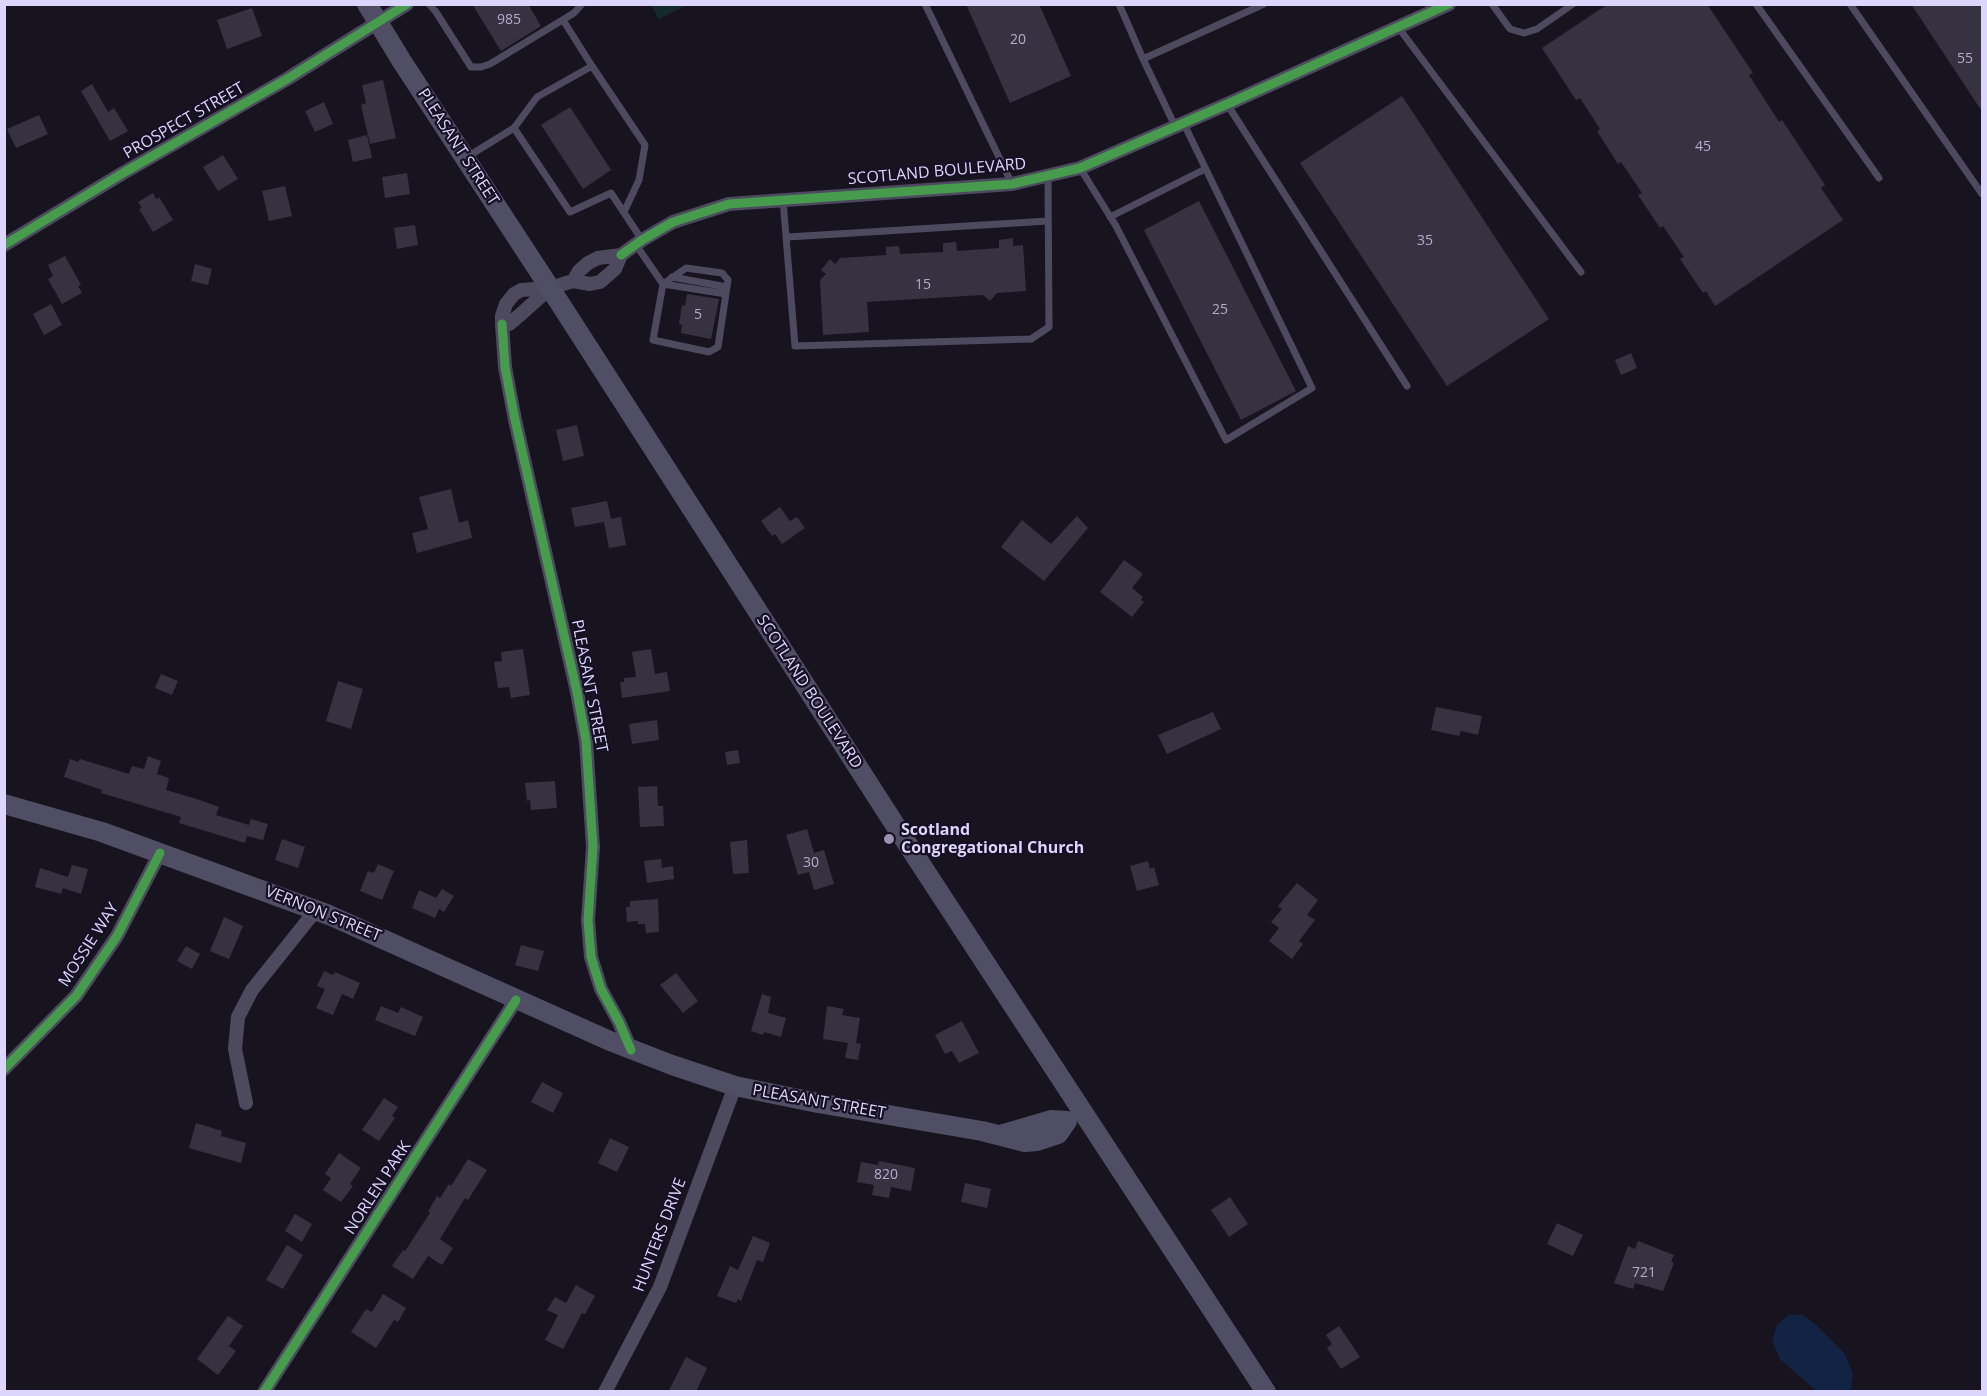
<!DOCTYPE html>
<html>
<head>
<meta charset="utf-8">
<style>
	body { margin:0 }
	#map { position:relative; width:1987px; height:1396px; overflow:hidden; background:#17141f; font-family:"Open Sans",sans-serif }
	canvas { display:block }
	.frame { position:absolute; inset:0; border:6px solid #dcd6fc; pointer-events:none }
</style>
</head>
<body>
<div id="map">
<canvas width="1987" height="1396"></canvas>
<div class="frame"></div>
</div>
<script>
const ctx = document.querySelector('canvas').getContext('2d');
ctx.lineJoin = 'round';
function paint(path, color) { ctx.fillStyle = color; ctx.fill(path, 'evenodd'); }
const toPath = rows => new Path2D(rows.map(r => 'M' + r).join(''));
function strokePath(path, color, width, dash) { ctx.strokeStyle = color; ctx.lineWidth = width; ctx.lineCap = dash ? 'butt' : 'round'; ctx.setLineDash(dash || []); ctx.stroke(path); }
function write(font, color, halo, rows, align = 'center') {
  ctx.font = font + ' "Open Sans",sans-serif'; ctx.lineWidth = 4.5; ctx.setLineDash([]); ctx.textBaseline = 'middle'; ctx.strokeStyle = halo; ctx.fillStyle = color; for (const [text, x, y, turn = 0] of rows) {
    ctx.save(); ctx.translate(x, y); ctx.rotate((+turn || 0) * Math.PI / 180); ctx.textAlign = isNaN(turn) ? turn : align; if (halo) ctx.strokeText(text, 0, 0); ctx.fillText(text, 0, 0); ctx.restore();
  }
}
paint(toPath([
	[651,5,687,5,659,19]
]), '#142a2c');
paint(toPath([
	[1788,1315,1803,1315,1816,1325,1845,1354,1853,1374,1851,1389,1845,1391,1816,1391,1780,1359,1772,1341,1777,1325]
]), '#122343');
paint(toPath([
	[472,4,528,4,541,26,501,51],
	[966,4,1039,4,1071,76,1010,103],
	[1608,4,1707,4,1753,73,1749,75,1779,122,1782,120,1825,185,1821,188,1843,220,1715,306,1706,291,1703,293,1680,259,1684,257,1663,226,1660,228,1638,195,1642,193,1621,162,1618,164,1597,131,1600,129,1580,98,1576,100,1542,48],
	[1911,4,1983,4,1983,113],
	[252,8,262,36,227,49,217,20],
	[383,80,396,138,370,144,361,105,366,103,362,85],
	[92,84,108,112,114,108,128,131,110,141,81,91],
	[1402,96,1549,319,1447,386,1300,163],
	[324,102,333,124,315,132,305,111],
	[570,107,611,170,583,189,541,125],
	[39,115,48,134,16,148,7,129],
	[367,135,372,158,353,162,348,140],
	[223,155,238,179,218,191,203,167],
	[407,173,410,194,385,198,382,177],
	[285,186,292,216,269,221,262,191],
	[153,193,156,199,159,197,173,220,153,232,139,209,142,208,138,202],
	[1199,201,1296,391,1241,420,1144,230],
	[415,225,418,245,397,249,394,228],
	[1013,238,1013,246,1023,245,1026,291,997,293,990,301,983,295,867,302,869,332,823,335,820,280,826,274,821,270,830,259,835,264,840,258,886,255,886,247,899,246,900,254,943,252,943,243,956,242,957,251,999,248,999,240],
	[65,256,81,285,78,286,82,293,62,304,48,279,53,276,48,265],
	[195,264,212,269,208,285,191,281],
	[687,294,719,299,711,339,681,333,682,325,679,324,682,305,685,306],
	[51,304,62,325,44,335,33,314],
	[1631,353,1637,368,1621,375,1615,360],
	[577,425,584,456,563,461,556,430],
	[451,489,459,523,468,520,472,538,417,553,412,533,428,529,419,497],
	[607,501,611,519,621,517,626,545,609,548,604,522,575,527,571,508],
	[780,507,790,521,797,517,805,528,782,544,775,534,772,536,761,521],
	[1077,516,1088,528,1044,581,1001,547,1022,520,1051,544],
	[1124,560,1143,574,1132,588,1143,597,1141,600,1144,602,1132,617,1100,592],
	[523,649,530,695,511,698,509,687,498,688,494,662,502,661,501,652],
	[651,649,655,674,667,672,670,691,622,698,620,682,624,682,624,678,636,677,632,652],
	[161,674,178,681,172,695,155,688],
	[338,681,363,689,351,729,326,721],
	[1436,707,1482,716,1478,735,1461,731,1459,736,1431,730],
	[1213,712,1221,729,1167,754,1158,735],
	[657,720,659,740,632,744,629,724],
	[738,750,740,763,727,765,725,752],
	[148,756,161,761,157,774,169,778,166,790,200,800,219,807,216,815,249,825,251,819,268,824,263,840,247,836,245,843,179,823,181,817,101,793,102,790,64,777,70,759,78,762,80,759,129,774,132,766,144,769],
	[555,781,557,808,531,810,530,800,527,801,525,783],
	[657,786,658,806,663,806,664,826,640,827,638,787],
	[807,829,814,853,824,850,834,884,814,890,809,872,798,875,786,835],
	[282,839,305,847,298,868,275,860],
	[747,840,749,873,733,874,730,842],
	[661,859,662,868,673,866,674,879,647,883,644,861],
	[1148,861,1150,869,1154,867,1159,885,1137,891,1130,866],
	[378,864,394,871,382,900,360,891,368,871,374,873],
	[72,865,88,869,81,894,63,888,61,894,35,887,40,868,68,877],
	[1297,883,1318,900,1307,915,1315,920,1299,941,1303,944,1292,959,1269,941,1279,928,1271,922,1282,909,1278,906],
	[442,889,454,896,444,912,439,909,435,918,412,908,419,890,436,898],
	[658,899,659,932,646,933,645,924,638,924,638,921,627,922,626,907,630,907,630,901],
	[224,917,243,926,229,959,210,951],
	[521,945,544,951,538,971,515,965],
	[186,946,200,954,192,969,177,961],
	[324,971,333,975,335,972,360,983,353,999,342,994,333,1015,316,1008,325,989,317,986],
	[676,973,698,1001,683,1013,660,985],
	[762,994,771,997,768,1013,786,1018,781,1037,764,1032,763,1035,751,1031],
	[381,1006,398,1013,401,1007,423,1017,415,1036,375,1020],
	[827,1006,844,1009,842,1015,860,1018,856,1043,861,1044,858,1060,845,1058,848,1043,823,1039],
	[962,1021,979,1053,959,1063,952,1051,945,1054,935,1035],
	[542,1082,563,1093,553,1113,531,1102],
	[384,1098,398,1107,392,1116,395,1118,379,1141,362,1130],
	[196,1123,222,1131,221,1136,246,1143,241,1163,189,1148],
	[610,1138,629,1147,617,1172,598,1163],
	[339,1153,361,1168,350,1184,353,1186,341,1202,323,1190,331,1178,325,1174],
	[468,1159,487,1170,468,1200,465,1198,440,1239,453,1248,442,1265,428,1256,413,1279,392,1266,403,1250,405,1251,430,1213,428,1212,437,1196,440,1198,449,1184,451,1186],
	[879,1161,915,1168,911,1191,891,1187,889,1198,872,1195,874,1185,857,1182,861,1162,878,1165],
	[965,1183,991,1189,987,1208,961,1202],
	[1230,1197,1248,1224,1229,1237,1211,1210],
	[295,1214,312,1224,302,1242,285,1231],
	[1557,1223,1583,1235,1573,1256,1547,1244],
	[753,1236,770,1243,763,1262,757,1260,741,1301,738,1299,736,1303,717,1296,730,1266,738,1270],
	[1638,1241,1674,1255,1671,1262,1674,1263,1663,1291,1635,1283,1633,1289,1614,1283,1628,1246,1635,1249],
	[287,1245,303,1255,283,1289,266,1280],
	[576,1285,595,1296,585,1314,582,1313,563,1349,545,1340,558,1315,547,1310,555,1297,566,1303],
	[383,1294,406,1308,398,1322,394,1320,376,1348,351,1332,366,1309,372,1312],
	[228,1316,243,1326,229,1346,236,1351,218,1375,197,1359],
	[1339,1326,1360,1357,1341,1369,1327,1348,1332,1344,1326,1335],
	[686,1357,707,1368,696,1392,668,1392]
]), '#363242');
strokePath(toPath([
	[429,4,436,12,471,67,481,67,490,64,574,13,582,4],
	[925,4,1012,184],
	[1119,4,1143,59],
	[1492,4,1510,29,1524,33,1537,29,1573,4],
	[1756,4,1879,178],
	[1850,4,1982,194],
	[563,20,592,66],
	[1398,27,1581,272],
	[1227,104,1407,386],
	[1175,126,1143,59,1264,4],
	[514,128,570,212,611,193,642,240],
	[467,157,514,128,537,97,592,66,645,145,639,180,624,212],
	[1080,168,1116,226,1226,440,1312,388,1183,122],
	[783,200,795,346,1031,339,1049,327,1048,176],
	[1110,217,1205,169],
	[788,237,1048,221],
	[636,245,663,284,653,340,709,352,718,347,728,280,722,273,686,268,663,284],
	[672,277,727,287],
	[663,284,726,294]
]), '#4d4a60', 7);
strokePath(toPath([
	[4,245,123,173,287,79,407,4],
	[621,255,642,240,673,222,729,204,1012,184,1080,168,1232,102,1449,4],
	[550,288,521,290,514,294,506,304,502,316,502,324,509,324,521,314,550,288,573,281,590,284,600,282,615,269,621,255,598,258,588,263,579,271,573,281],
	[502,324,505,367,515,420,577,692,586,741,593,847,588,920,591,957,601,989,619,1022,631,1050],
	[4,1069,76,996,117,936,160,853],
	[246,1103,235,1049,238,1017,252,990,316,910],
	[264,1392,516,1000],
	[605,1392,660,1287,735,1086]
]), '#4d4a60', 14);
strokePath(toPath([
	[367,4,401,60,561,305,897,828,1266,1392],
	[4,804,102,832,329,915,610,1041,672,1065,735,1086,818,1103,982,1131,1025,1142,1037,1141,1058,1134,1067,1121,1051,1120,1000,1135]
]), '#504e65', 20);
strokePath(toPath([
	[4,245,123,173,287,79,407,4],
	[621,255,642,240,673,222,729,204,1012,184,1080,168,1232,102,1449,4],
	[502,324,505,367,515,420,577,692,586,741,593,847,588,920,591,957,601,989,619,1022,631,1050],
	[4,1069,76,996,117,936,160,853],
	[264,1392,516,1000]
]), '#469c4c', 9);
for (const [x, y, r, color] of [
	[889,839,6,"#9792af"]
]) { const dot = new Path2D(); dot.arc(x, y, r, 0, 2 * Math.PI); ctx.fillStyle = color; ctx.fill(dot); strokePath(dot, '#151024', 2); }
write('14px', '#b2adce', null, [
	["985",509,20],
	["20",1018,40],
	["55",1965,59],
	["45",1703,147],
	["35",1425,241],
	["15",923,285],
	["25",1220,310],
	["5",698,315],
	["30",811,863],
	["820",886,1175],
	["721",1644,1273]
]);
write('16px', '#dcd6fc', '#151024', [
	["PROSPECT STREET",184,121,-30],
	["PLEASANT STREET",458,147,57],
	["SCOTLAND BOULEVARD",937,172,-5],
	["PLEASANT STREET",589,686,79],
	["SCOTLAND BOULEVARD",809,692,57],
	["VERNON STREET",323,914,22],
	["MOSSIE WAY",89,945,-57],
	["PLEASANT STREET",819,1102,10],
	["NORLEN PARK",378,1188,-57],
	["HUNTERS DRIVE",660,1235,-69]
]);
write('bold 16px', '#dcd6fc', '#151024', [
	["Scotland",901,830],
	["Congregational Church",901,848]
], 'left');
</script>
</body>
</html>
